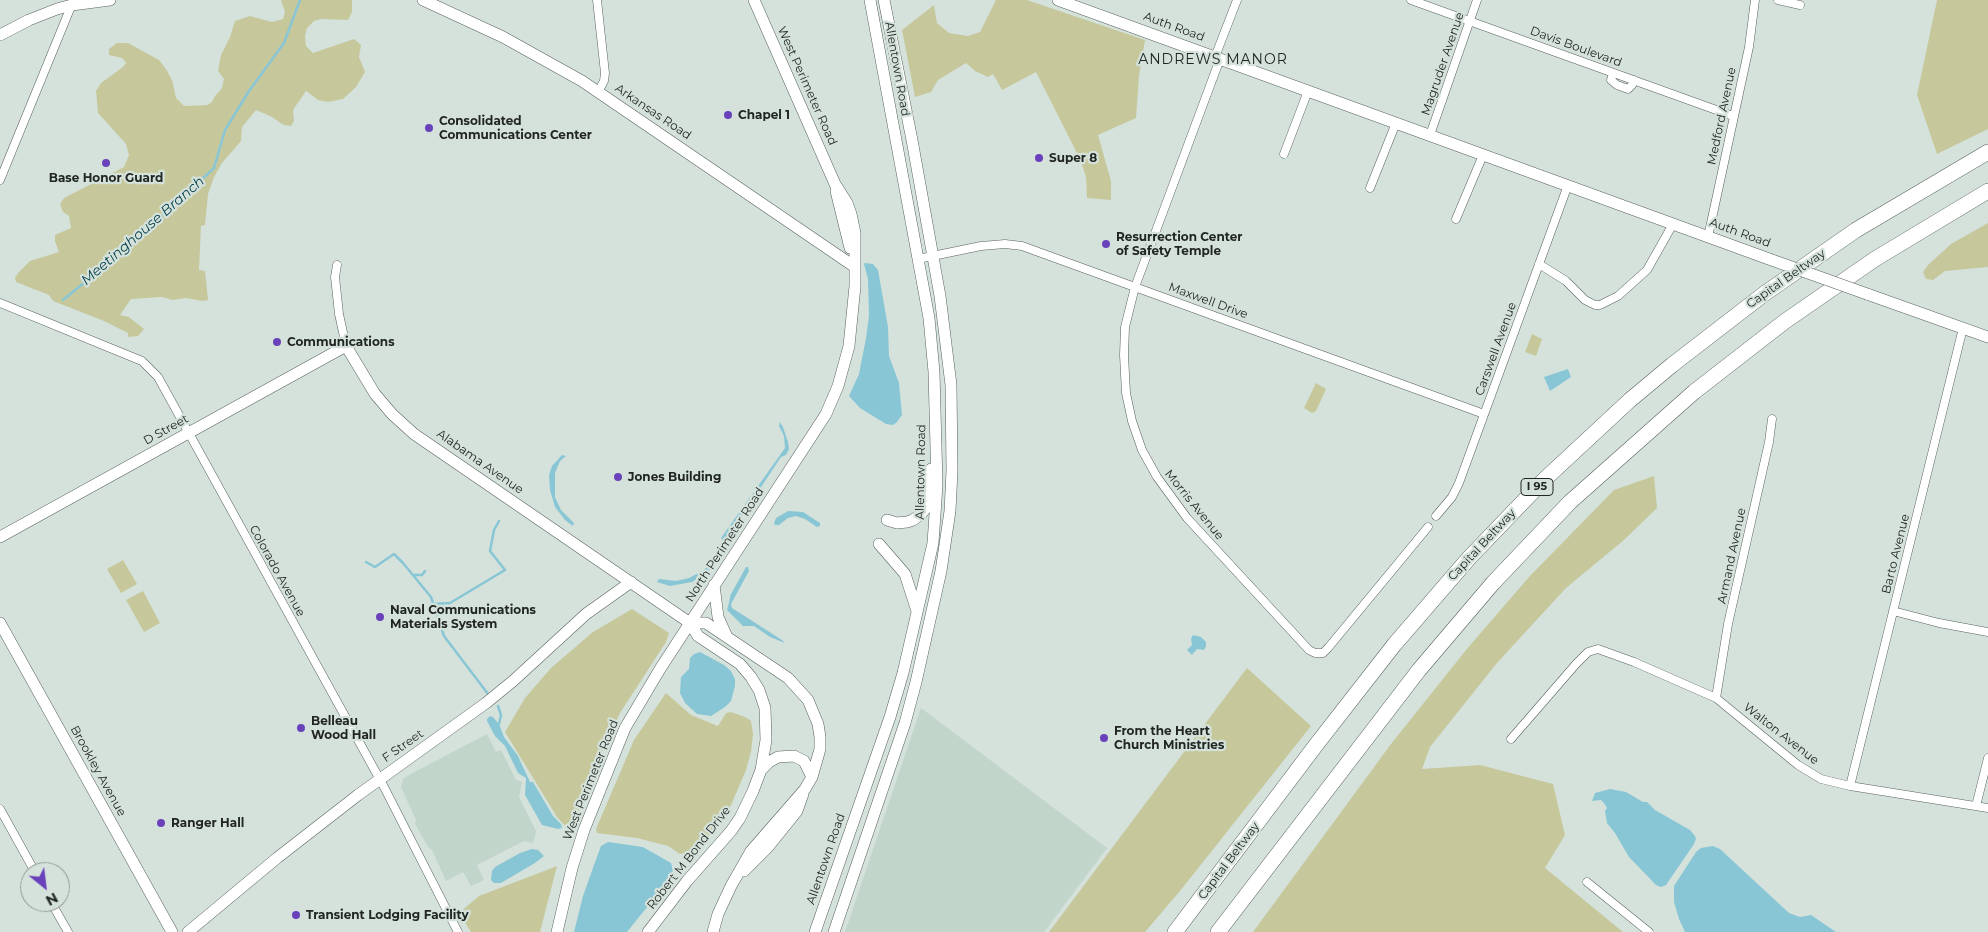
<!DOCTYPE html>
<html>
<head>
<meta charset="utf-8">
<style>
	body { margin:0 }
	#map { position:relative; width:1988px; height:932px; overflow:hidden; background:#d5e2db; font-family:Montserrat,sans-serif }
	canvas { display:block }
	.north { position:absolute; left:20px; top:862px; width:50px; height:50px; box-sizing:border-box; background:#d5e2db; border:1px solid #8d9791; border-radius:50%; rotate:151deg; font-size:14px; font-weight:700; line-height:20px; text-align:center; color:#212623 }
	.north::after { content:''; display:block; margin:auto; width:18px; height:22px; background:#6942bb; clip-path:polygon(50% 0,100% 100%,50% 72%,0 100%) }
</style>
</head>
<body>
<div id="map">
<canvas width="1988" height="932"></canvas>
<div class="north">N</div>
</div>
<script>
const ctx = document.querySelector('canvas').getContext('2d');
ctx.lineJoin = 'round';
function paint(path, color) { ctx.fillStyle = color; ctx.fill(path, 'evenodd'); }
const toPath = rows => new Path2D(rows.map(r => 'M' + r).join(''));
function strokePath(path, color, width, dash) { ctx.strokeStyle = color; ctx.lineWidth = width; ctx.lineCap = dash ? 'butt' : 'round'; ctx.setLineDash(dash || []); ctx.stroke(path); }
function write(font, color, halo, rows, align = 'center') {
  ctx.font = font + ' Montserrat,sans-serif'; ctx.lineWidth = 4.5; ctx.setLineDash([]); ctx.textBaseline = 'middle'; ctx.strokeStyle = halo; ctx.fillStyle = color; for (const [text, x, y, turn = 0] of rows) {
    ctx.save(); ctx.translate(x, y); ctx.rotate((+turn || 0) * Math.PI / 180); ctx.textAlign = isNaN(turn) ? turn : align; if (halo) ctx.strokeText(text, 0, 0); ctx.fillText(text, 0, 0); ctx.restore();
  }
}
paint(toPath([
	[921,708,1107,848,1044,932,845,932],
	[487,734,496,752,501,750,516,780,522,782,519,797,536,831,533,843,524,841,477,865,484,880,471,886,463,872,446,881,432,850,428,847,415,824,416,820,401,787,403,779,409,775]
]), '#c1d5ca');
paint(toPath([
	[281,0,352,0,352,12,348,20,321,19,314,21,307,28,305,36,306,46,313,53,354,39,361,45,359,57,365,72,356,87,343,99,328,102,318,100,306,91,293,110,294,121,291,126,284,125,270,116,256,110,242,127,241,141,222,163,214,177,208,194,205,225,201,226,199,270,205,271,208,300,203,301,186,298,173,300,162,297,131,299,120,315,129,317,144,329,138,336,128,337,128,333,104,321,53,301,49,295,16,282,15,278,18,273,30,261,59,252,55,241,55,235,71,228,69,216,63,212,60,204,64,198,124,167,129,155,126,144,98,113,96,91,101,83,123,67,126,63,122,58,109,55,109,49,117,43,128,43,148,54,159,60,166,69,172,80,176,98,184,106,207,105,212,102,215,96,222,88,224,79,218,71,221,55,230,37,235,21,250,16,272,22,283,19,285,12],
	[996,0,1027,0,1145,40,1139,76,1136,118,1098,135,1111,181,1111,200,1087,198,1086,177,1080,159,1036,72,1002,90,993,74,988,77,975,71,966,63,938,80,931,92,915,97,902,30,934,5,937,23,949,33,968,36,980,32],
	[1937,0,1988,0,1988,129,1937,154,1917,95],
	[1988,223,1988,267,1945,271,1933,280,1926,279,1923,272,1928,265,1951,244],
	[1532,334,1542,339,1536,356,1525,352],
	[1316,383,1326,389,1316,411,1312,413,1304,408],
	[1654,476,1657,508,1624,540,1566,588,1497,663,1430,747,1422,769,1480,765,1553,784,1565,835,1545,868,1623,932,1253,932,1391,744,1466,650,1529,577,1614,490],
	[123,560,137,584,121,593,107,569],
	[143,591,160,623,144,632,126,600],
	[632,609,669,633,666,642,620,713,598,761,573,825,566,827,557,817,505,732,525,698,551,668,593,632],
	[1247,668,1311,726,1180,891,1145,932,1049,932],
	[666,693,691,715,718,726,726,713,731,712,745,717,751,721,753,734,751,752,746,770,731,805,715,829,697,849,680,854,668,846,637,838,597,833,596,829,634,740],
	[557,866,540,932,471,932,459,913,479,896]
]), '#c6c89c');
paint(toPath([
	[865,263,873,264,878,270,888,327,889,356,899,383,902,415,897,422,893,425,886,424,860,408,849,396,859,374,866,338,869,315,868,279,864,264],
	[1568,369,1571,377,1550,391,1544,377],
	[780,422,783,427,788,442,789,449,786,455,781,457,726,540,723,541,721,538,785,448,784,436,779,426],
	[562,455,566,456,560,461,555,473,555,497,561,510,574,523,573,526,565,520,555,507,550,490,549,475,552,466],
	[788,511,803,512,820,523,820,526,817,527,805,519,796,516,788,518,779,525,775,525,774,523,776,518],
	[715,556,718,559,710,570,692,582,670,586,657,582,659,579,676,581,689,578,704,570],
	[746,567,748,567,749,571,731,604,732,608,782,640,785,643,770,637,754,626,743,626,727,610,731,594],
	[1193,635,1201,637,1206,642,1206,646,1204,650,1197,649,1192,655,1187,650,1192,645,1191,639],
	[700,652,724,665,731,671,735,679,735,686,731,701,725,707,711,716,697,714,685,703,680,693,681,677,689,669,690,658,694,654],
	[490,716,493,717,499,724,504,737,518,756,530,782,533,782,553,816,561,824,562,828,558,829,542,825,525,795,526,778,518,773,505,746,495,736,487,721,487,719],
	[1610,789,1626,792,1643,802,1647,802,1655,810,1690,830,1695,836,1696,839,1694,844,1666,885,1661,887,1656,885,1629,857,1615,833,1607,823,1605,811,1607,808,1604,803,1601,800,1592,801,1595,793],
	[608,842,643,847,671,863,673,871,652,901,627,932,574,932,583,896,594,865,601,846],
	[1713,846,1720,849,1789,913,1800,917,1811,915,1836,932,1685,932,1679,919,1674,902,1674,886,1696,852,1701,848],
	[532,849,538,850,544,856,535,863,501,883,494,883,491,880,492,871,495,867,520,853]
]), '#89c6d5');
strokePath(toPath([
	[618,91,665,122],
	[63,300,135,241,214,168,225,130,249,91,284,43,300,0],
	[366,562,375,567,394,554,403,563,431,597,444,636,488,694],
	[414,575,422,575,425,571],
	[433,604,450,603,505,570,490,551,494,530,499,521],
	[498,706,501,715,499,724]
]), '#89c6d5', 2.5);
const street = toPath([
	[597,0,605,73,604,81,598,92],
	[1411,0,1733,116],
	[1778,0,1800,5],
	[1215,57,1237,0],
	[1220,59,1135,287,1125,327,1124,355,1126,393,1132,421,1142,450,1157,477,1187,518,1309,650,1315,653,1323,653,1328,648,1428,527],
	[1613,73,1611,80,1617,85,1628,89,1632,85,1634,80],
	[1430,135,1477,0],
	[1284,154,1308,91],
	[0,180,72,4],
	[1370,188,1396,123],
	[1456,219,1483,155],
	[1708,237,1749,47,1755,0],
	[918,259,981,246,1005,244,1022,246,1484,414],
	[1539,264,1566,281,1585,300,1595,305,1600,305,1618,296,1647,270,1673,224],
	[337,265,335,277,339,314,346,346],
	[0,303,142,361,158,377,384,787,458,932],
	[1436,516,1452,497,1459,483,1568,185],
	[1893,611,1939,623,1988,632],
	[1716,698,1728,624,1769,442,1772,419],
	[1511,739,1576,664,1588,652,1598,649,1634,662,1716,698,1798,765,1821,779,1850,786,1988,808],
	[1850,786,1963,328],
	[1976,806,1988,758],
	[0,809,35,872],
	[1587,882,1649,932],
	[51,902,68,932]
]);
const secondary = toPath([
	[423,0,503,37,582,81,855,267],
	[1058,0,1769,259],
	[0,35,29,20,57,9,72,5,110,0],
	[836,191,850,248],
	[1867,294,1988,337],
	[887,520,897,523,907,522,913,520,921,514,925,509,927,500,931,469],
	[0,537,346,346,375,394,392,414,414,434,690,623,698,636,740,664,751,677,759,690,765,708,766,740,761,770,753,791,740,818,731,831,687,881,648,932],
	[879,544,905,574,917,611],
	[714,585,718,617,727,637],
	[0,623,172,932],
	[690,623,706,623,788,678,808,700,818,724,820,737,820,749,812,777,805,789,751,851,731,886,718,914,713,932],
	[761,770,769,762,778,757,794,756,804,761,812,777],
	[744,871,768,847,797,811,803,794],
	[188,932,277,858,358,795,486,703,513,681,586,614,631,582],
	[557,932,572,868,584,830,625,728,660,669,826,414,838,386,849,346,855,286,855,233,851,214,847,203,835,184,754,0],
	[815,932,890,717,903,673,933,543,937,485,934,372,929,318,870,0],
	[834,932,905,723,916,682,941,571,950,511,952,471,951,385,940,296,912,140,884,0]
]);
const highway = toPath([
	[1175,932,1316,745,1394,645,1469,558,1546,478,1630,400,1672,365,1764,294,1856,230,1988,152],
	[1218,932,1419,670,1493,583,1570,502,1694,392,1784,322,1875,259,1988,191]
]);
strokePath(street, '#57615b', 9);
strokePath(secondary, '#57615b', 12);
strokePath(highway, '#57615b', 16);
strokePath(street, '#fff', 8);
strokePath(secondary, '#fff', 11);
strokePath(highway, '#fff', 15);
const secondaryBridge = toPath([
	[1769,259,1867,294]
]);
strokePath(secondaryBridge, '#57615b', 12, []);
strokePath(secondaryBridge, '#fff', 11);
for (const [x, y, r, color] of [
	[728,115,5,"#6942bb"],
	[429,128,5,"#6942bb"],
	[1039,158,5,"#6942bb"],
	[106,163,5,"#6942bb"],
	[1106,244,5,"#6942bb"],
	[277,342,5,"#6942bb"],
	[618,477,5,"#6942bb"],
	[380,617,5,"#6942bb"],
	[301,728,5,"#6942bb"],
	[1104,738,5,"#6942bb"],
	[161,823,5,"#6942bb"],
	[296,915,5,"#6942bb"]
]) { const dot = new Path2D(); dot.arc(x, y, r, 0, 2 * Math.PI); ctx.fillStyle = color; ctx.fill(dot); strokePath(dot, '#d5e2db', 2); }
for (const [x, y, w] of [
	[1537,487,32]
]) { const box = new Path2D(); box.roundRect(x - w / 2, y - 8.5, w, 17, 4); ctx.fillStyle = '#d5e2db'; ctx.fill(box); strokePath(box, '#212623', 1); }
write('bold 11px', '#212623', null, [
	["I 95",1537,487]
]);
write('12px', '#212623', '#d5e2db', [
	["Auth Road",1174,27,20],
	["Davis Boulevard",1576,47,20],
	["Magruder Avenue",1443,64,-71],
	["Allentown Road",897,69,80],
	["West Perimeter Road",807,86,66],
	["Arkansas Road",653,112,34],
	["Medford Avenue",1722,116,-78],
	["Auth Road",1740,233,20],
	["Capital Beltway",1786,279,-35],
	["Maxwell Drive",1208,301,20],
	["Carswell Avenue",1496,349,-70],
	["D Street",166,430,-29],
	["Alabama Avenue",480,462,35],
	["Allentown Road",921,472,-89],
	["Morris Avenue",1194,505,51],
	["North Perimeter Road",725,545,-57],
	["Capital Beltway",1482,545,-47],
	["Barto Avenue",1896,554,-76],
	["Armand Avenue",1732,556,-78],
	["Colorado Avenue",277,571,61],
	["Walton Avenue",1781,734,38],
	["F Street",403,746,-35],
	["Brookley Avenue",98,771,61],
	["West Perimeter Road",591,780,-68],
	["Robert M Bond Drive",689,858,-52],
	["Allentown Road",826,859,-71],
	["Capital Beltway",1229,861,-53]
]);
write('bold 12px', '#212623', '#d5e2db', [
	["Chapel 1",738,115],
	["Consolidated",439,121],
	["Communications Center",439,135],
	["Super 8",1049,158],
	["Base Honor Guard",106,178,"center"],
	["Resurrection Center",1116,237],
	["of Safety Temple",1116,251],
	["Communications",287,342],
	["Jones Building",628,477],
	["Naval Communications",390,610],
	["Materials System",390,624],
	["Belleau",311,721],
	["Wood Hall",311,735],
	["From the Heart",1114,731],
	["Church Ministries",1114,745],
	["Ranger Hall",171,823],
	["Transient Lodging Facility",306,915]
], 'left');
ctx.letterSpacing = '1px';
write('14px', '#212623', '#d5e2db', [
	["ANDREWS MANOR",1213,60]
]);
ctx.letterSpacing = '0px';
write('italic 14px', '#08424d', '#d5e2db', [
	["Meetinghouse Branch",143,231,-41]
]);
</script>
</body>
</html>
